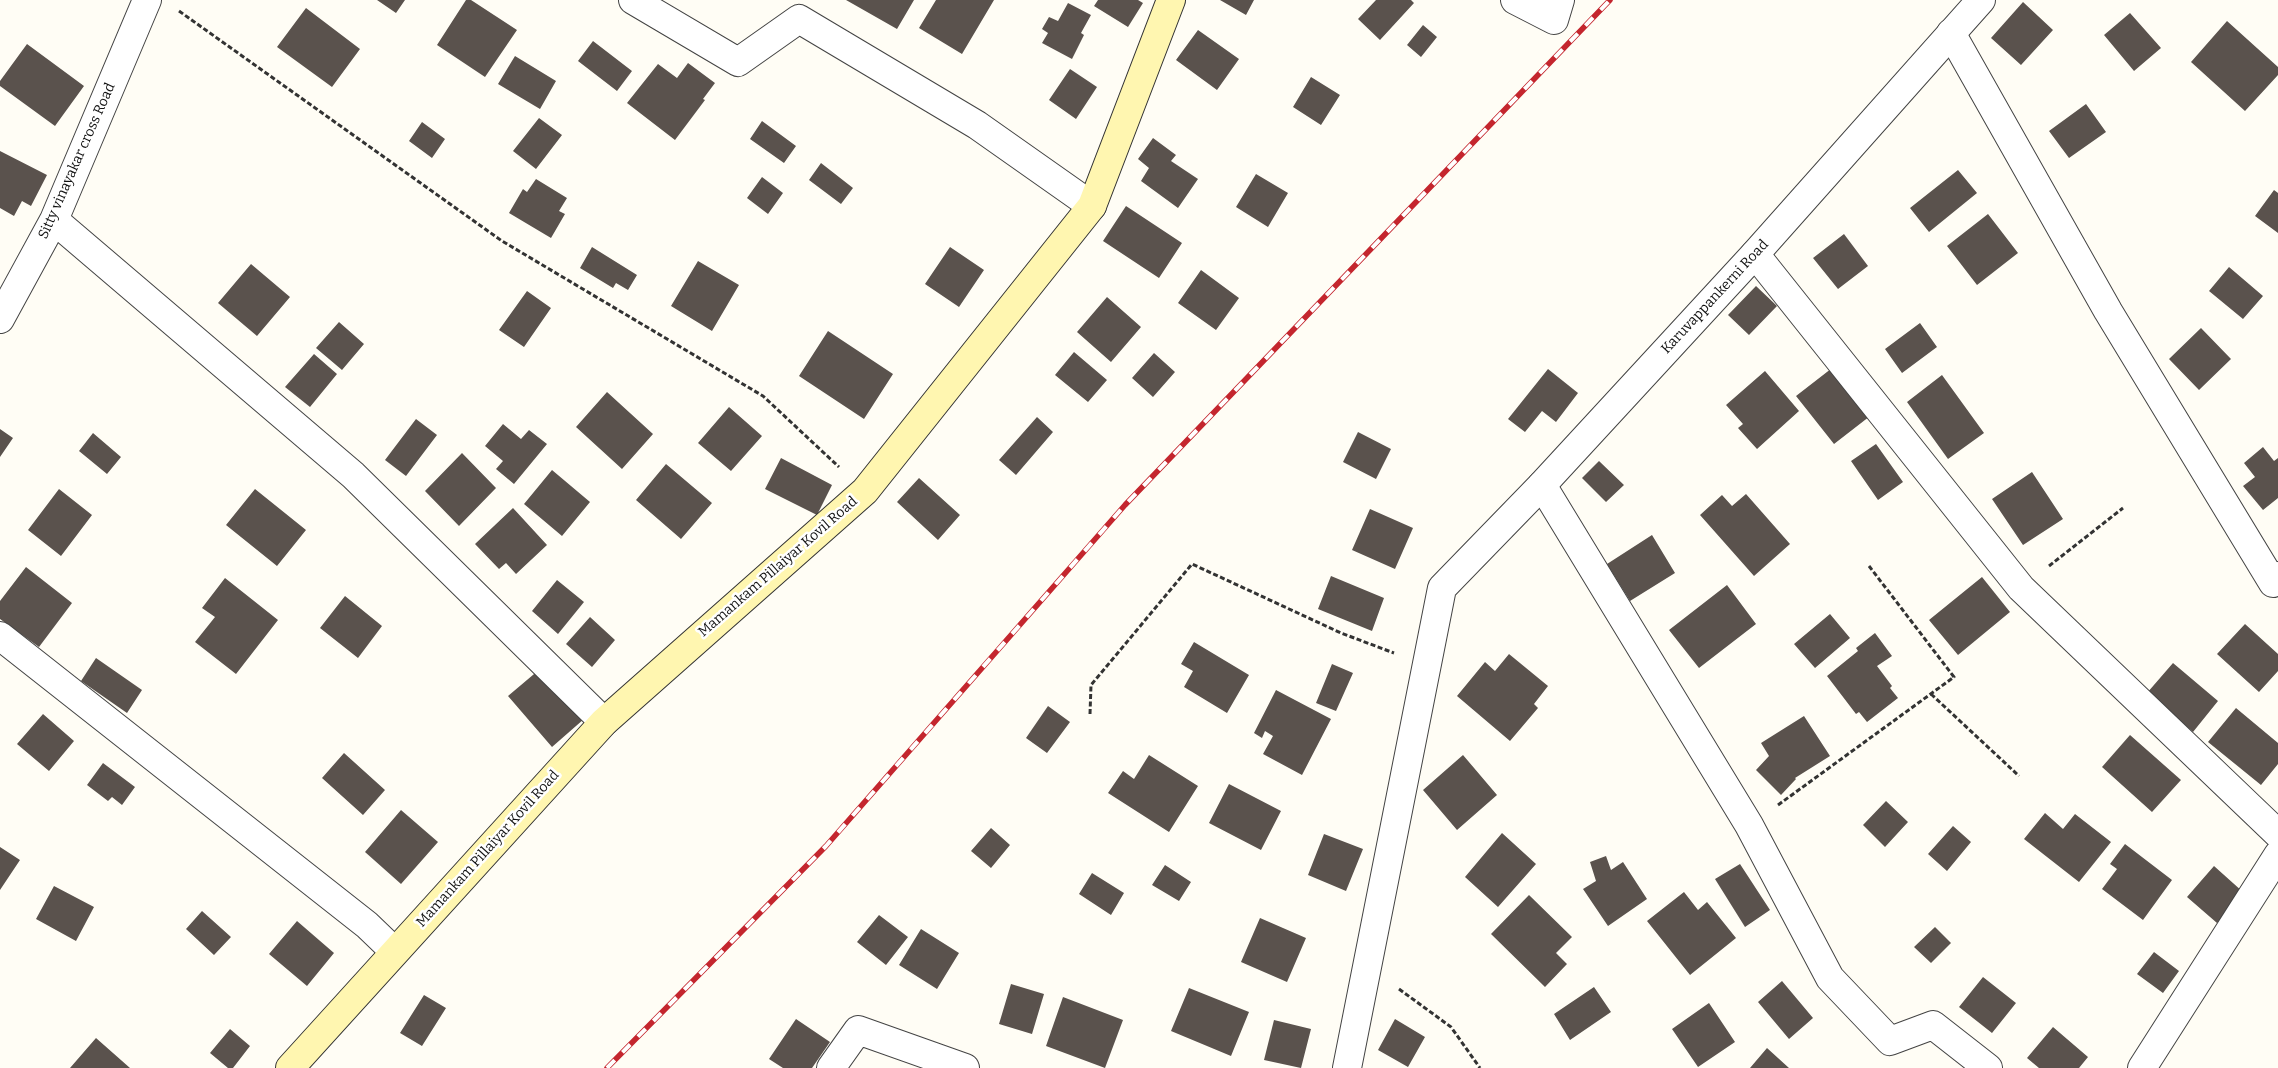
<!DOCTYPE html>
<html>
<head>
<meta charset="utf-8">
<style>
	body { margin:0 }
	canvas { display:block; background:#fffdf5 }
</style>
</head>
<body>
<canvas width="2278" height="1068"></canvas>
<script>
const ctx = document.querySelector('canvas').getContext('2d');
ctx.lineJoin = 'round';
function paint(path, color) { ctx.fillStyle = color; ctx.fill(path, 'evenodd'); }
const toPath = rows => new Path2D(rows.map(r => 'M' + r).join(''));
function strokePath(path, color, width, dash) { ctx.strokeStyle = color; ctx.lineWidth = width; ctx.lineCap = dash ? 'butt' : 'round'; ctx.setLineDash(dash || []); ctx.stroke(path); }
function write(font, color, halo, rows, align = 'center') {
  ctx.font = font + ' Bitter,serif'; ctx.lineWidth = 5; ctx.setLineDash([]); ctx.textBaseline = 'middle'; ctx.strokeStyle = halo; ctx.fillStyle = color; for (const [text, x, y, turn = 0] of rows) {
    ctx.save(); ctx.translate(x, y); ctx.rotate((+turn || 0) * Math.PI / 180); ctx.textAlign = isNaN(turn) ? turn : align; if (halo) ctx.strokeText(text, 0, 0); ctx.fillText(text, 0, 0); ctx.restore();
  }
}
paint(toPath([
	[377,0,405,0,396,13],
	[466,0,471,0,517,30,485,77,437,45],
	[846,0,914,0,897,29],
	[936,0,994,0,962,54,919,28],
	[1098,0,1138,0,1143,3,1128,27,1094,6],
	[1220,0,1254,0,1246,15],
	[1376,0,1411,0,1414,3,1380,40,1358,19],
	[2023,2,2053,30,2021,65,1991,38],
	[1068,3,1091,15,1081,33,1084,35,1072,59,1042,43,1048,33,1042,29,1049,17,1058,21],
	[306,8,360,49,332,87,277,47],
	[2130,13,2161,48,2134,71,2104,35],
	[2227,21,2278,67,2278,75,2245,111,2191,62],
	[1423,25,1437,37,1421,57,1407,45],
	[1198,30,1239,59,1217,90,1176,60],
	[593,41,632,71,617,91,578,61],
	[27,44,84,86,55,126,0,86,0,81],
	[515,56,556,81,540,109,498,84],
	[688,63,715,83,703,99,705,100,675,140,627,103,658,64,677,78],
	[1070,69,1097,87,1076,119,1049,100],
	[1311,77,1340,95,1321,125,1293,107],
	[2086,104,2106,132,2069,158,2049,131],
	[539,118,562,135,536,169,513,151],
	[762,121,796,146,784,163,750,139],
	[422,122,445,139,432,158,409,141],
	[1153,138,1176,155,1171,161,1198,179,1178,208,1141,181,1149,168,1138,159],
	[0,151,47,175,31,206,22,201,14,216,0,208],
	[821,163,853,188,841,204,809,180],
	[1958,170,1977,193,1929,232,1910,208],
	[1256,174,1288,193,1268,227,1236,207],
	[762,177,783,193,768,214,747,198],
	[536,179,567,198,559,211,565,214,551,238,509,213,523,189,527,192],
	[2274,190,2278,193,2278,233,2255,216],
	[1126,206,1182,243,1159,278,1103,241],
	[1988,214,2018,253,1977,285,1947,246],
	[1844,234,1868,266,1838,289,1813,258],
	[592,247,637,275,628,290,616,283,613,288,580,268],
	[950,247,984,270,959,307,925,284],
	[698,261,739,285,712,331,671,306],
	[251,264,290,297,257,336,218,303],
	[2229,267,2263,296,2243,319,2209,291],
	[1201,270,1239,298,1216,330,1178,303],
	[1756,286,1777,306,1749,335,1728,315],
	[527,291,551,308,524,347,499,330],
	[1107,297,1141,327,1111,362,1077,332],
	[339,322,364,344,342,370,316,348],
	[1920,323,1937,347,1902,373,1885,349],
	[2201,328,2231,359,2199,390,2169,359],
	[828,331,893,374,864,419,799,376],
	[1074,352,1107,380,1088,402,1055,375],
	[1154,353,1175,372,1153,397,1132,378],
	[314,354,337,374,310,407,285,387],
	[1836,365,1874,413,1834,444,1796,396],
	[1548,369,1578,393,1556,422,1542,411,1525,432,1508,419],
	[1765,371,1799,411,1757,449,1738,428,1743,424,1726,405],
	[1942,375,1984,433,1948,459,1907,402],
	[607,392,653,434,622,469,576,427],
	[729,407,762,436,731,471,698,443],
	[1037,417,1053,432,1016,475,999,460],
	[416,419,437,435,406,476,385,460],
	[503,424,521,439,529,430,547,444,514,484,496,469,503,461,485,446],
	[0,429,13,438,0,457],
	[1358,432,1391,449,1376,479,1343,462],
	[93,433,121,457,107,474,79,451],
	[1876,444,1903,482,1878,500,1851,461],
	[2263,447,2274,461,2278,458,2278,498,2263,510,2243,486,2255,477,2244,463],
	[462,453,496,488,459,526,425,491],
	[781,458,832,485,817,515,765,489],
	[1599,461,1624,485,1606,502,1582,478],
	[666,464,712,503,681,539,636,500],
	[552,470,590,502,562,536,524,504],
	[2032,472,2063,519,2023,545,1992,499],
	[919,478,960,515,938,540,897,502],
	[59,489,92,515,61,556,28,530],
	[255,489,306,530,277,566,226,525],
	[1746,494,1790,544,1754,576,1700,515,1722,495,1732,506],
	[513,508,547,545,516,574,506,563,499,569,475,544],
	[1370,509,1413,528,1395,569,1352,550],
	[1652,535,1675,573,1630,601,1607,564],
	[26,567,72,603,39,647,0,619,0,601],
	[1331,576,1384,598,1372,631,1318,609],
	[1982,577,2010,612,1958,655,1929,620],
	[225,578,278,620,236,674,195,642,215,617,202,608],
	[557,580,584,602,558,634,532,611],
	[1727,585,1756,624,1699,668,1669,630],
	[345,596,382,626,358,658,320,628],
	[1830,614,1850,638,1815,668,1794,644],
	[590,617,615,640,592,667,566,644],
	[2245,624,2278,654,2278,671,2259,692,2217,654],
	[1875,633,1892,656,1877,666,1892,686,1890,688,1898,698,1867,722,1859,712,1856,714,1827,676,1858,651,1856,648],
	[1194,642,1249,675,1227,713,1184,687,1193,671,1181,664],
	[1509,654,1548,686,1534,704,1538,708,1510,741,1457,696,1485,662,1495,671],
	[96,658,142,690,127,713,81,681],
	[2173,663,2218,701,2193,732,2147,693],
	[1332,664,1353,673,1336,711,1316,703],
	[540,669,584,719,552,747,508,696],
	[1276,690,1331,719,1302,775,1263,754,1273,736,1265,731,1262,738,1254,733],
	[1048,706,1070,722,1047,753,1026,738],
	[2236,708,2278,743,2278,764,2261,785,2208,742],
	[43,714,74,741,49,771,17,744],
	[1804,716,1830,756,1795,778,1796,779,1781,795,1756,770,1769,756,1761,743],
	[2130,735,2181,780,2152,812,2102,767],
	[344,753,385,790,363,815,322,778],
	[1149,755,1198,786,1169,832,1108,793,1123,771,1134,779],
	[1463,755,1497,795,1457,830,1423,790],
	[103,763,135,787,122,805,112,797,108,801,87,785],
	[1229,784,1281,811,1261,850,1209,823],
	[1886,801,1908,822,1885,847,1863,825],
	[401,810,438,842,401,884,365,852],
	[2045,813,2063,829,2075,814,2111,842,2079,882,2024,839],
	[1953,826,1971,842,1947,871,1928,854],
	[991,828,1010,845,991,868,971,851],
	[1502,833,1536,864,1498,907,1465,877],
	[1324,834,1363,849,1346,891,1308,875],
	[2125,844,2172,880,2143,920,2102,889,2117,869,2110,864],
	[0,847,20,860,0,890],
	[1606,856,1611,870,1623,862,1647,899,1608,926,1583,889,1596,881,1590,862],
	[1740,864,1770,910,1745,927,1715,879],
	[1165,865,1191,882,1179,901,1152,885],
	[2214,866,2243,892,2217,923,2187,897],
	[1092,873,1124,893,1111,915,1079,894],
	[54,886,94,907,76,941,36,919],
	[1684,892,1698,910,1707,902,1736,938,1690,975,1647,921],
	[1529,895,1572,937,1556,953,1567,964,1545,987,1491,934],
	[202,911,231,937,214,955,186,929],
	[879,915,908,937,886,965,857,942],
	[1260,918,1306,938,1287,982,1241,962],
	[297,921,334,953,307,986,269,954],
	[1935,927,1951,943,1931,963,1914,947],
	[921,929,959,953,937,989,899,965],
	[2154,952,2179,971,2163,993,2137,974],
	[1983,977,2016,1003,1992,1033,1959,1007],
	[1782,981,1813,1018,1789,1039,1758,1002],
	[1011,984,1044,994,1032,1034,999,1024],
	[1594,987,1611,1012,1570,1040,1554,1014],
	[1189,988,1249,1012,1231,1056,1171,1031],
	[424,995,446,1008,422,1046,400,1033],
	[1063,997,1123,1020,1105,1068,1046,1046],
	[1709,1003,1735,1042,1698,1067,1672,1029],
	[796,1019,830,1042,812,1068,783,1068,769,1059],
	[1395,1019,1425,1037,1408,1067,1378,1050],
	[1274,1020,1311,1029,1301,1068,1264,1060],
	[2053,1027,2088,1057,2079,1068,2039,1068,2027,1058],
	[230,1029,250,1046,233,1068,228,1068,210,1053],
	[96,1038,130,1068,70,1068],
	[1767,1048,1789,1068,1750,1068]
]), '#5a524d');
const minor = toPath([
	[633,0,738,62,799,19,977,125,1092,206],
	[1515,0,1554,20,1560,0],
	[1951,33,2108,311,2273,583,2278,576],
	[54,220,353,475,604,722],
	[1755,254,2021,588,2278,834],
	[0,319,54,220,147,0],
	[1542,485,1749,825,1830,978,1890,1041,1933,1025,1988,1068],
	[0,636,367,925,394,951],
	[831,1068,858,1030,965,1068],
	[2142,1068,2278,855]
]);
const tertiary = toPath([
	[1347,1068,1442,588,1542,485,1755,254,1981,0]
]);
const secondary = toPath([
	[290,1068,604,722,865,491,1092,206,1171,0]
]);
strokePath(minor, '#444', 30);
strokePath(tertiary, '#444', 30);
strokePath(secondary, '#333', 30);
strokePath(toPath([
	[179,11,502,241,763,396,839,467],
	[2049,566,2123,508],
	[1931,694,2019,776],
	[1090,714,1091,685,1192,564,1341,633,1394,653],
	[1778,805,1954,677,1869,566],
	[1399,989,1451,1027,1480,1068]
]), '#333', 3, [5, 2.5]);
strokePath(minor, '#fff', 28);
strokePath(tertiary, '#fff', 28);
strokePath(secondary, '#fff6b0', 28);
const rail = toPath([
	[607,1068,826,846,1125,505,1610,0]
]);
strokePath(rail, '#c4262e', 5.5);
strokePath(rail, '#fff', 4, [11]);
write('14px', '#111', '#fff', [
	["Sitty vinayakar cross Road",77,161,-66],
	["Karuvappankerni Road",1715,297,-47],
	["Mamankam Pillaiyar Kovil Road",778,567,-41],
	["Mamankam Pillaiyar Kovil Road",488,849,-48]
]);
</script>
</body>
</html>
